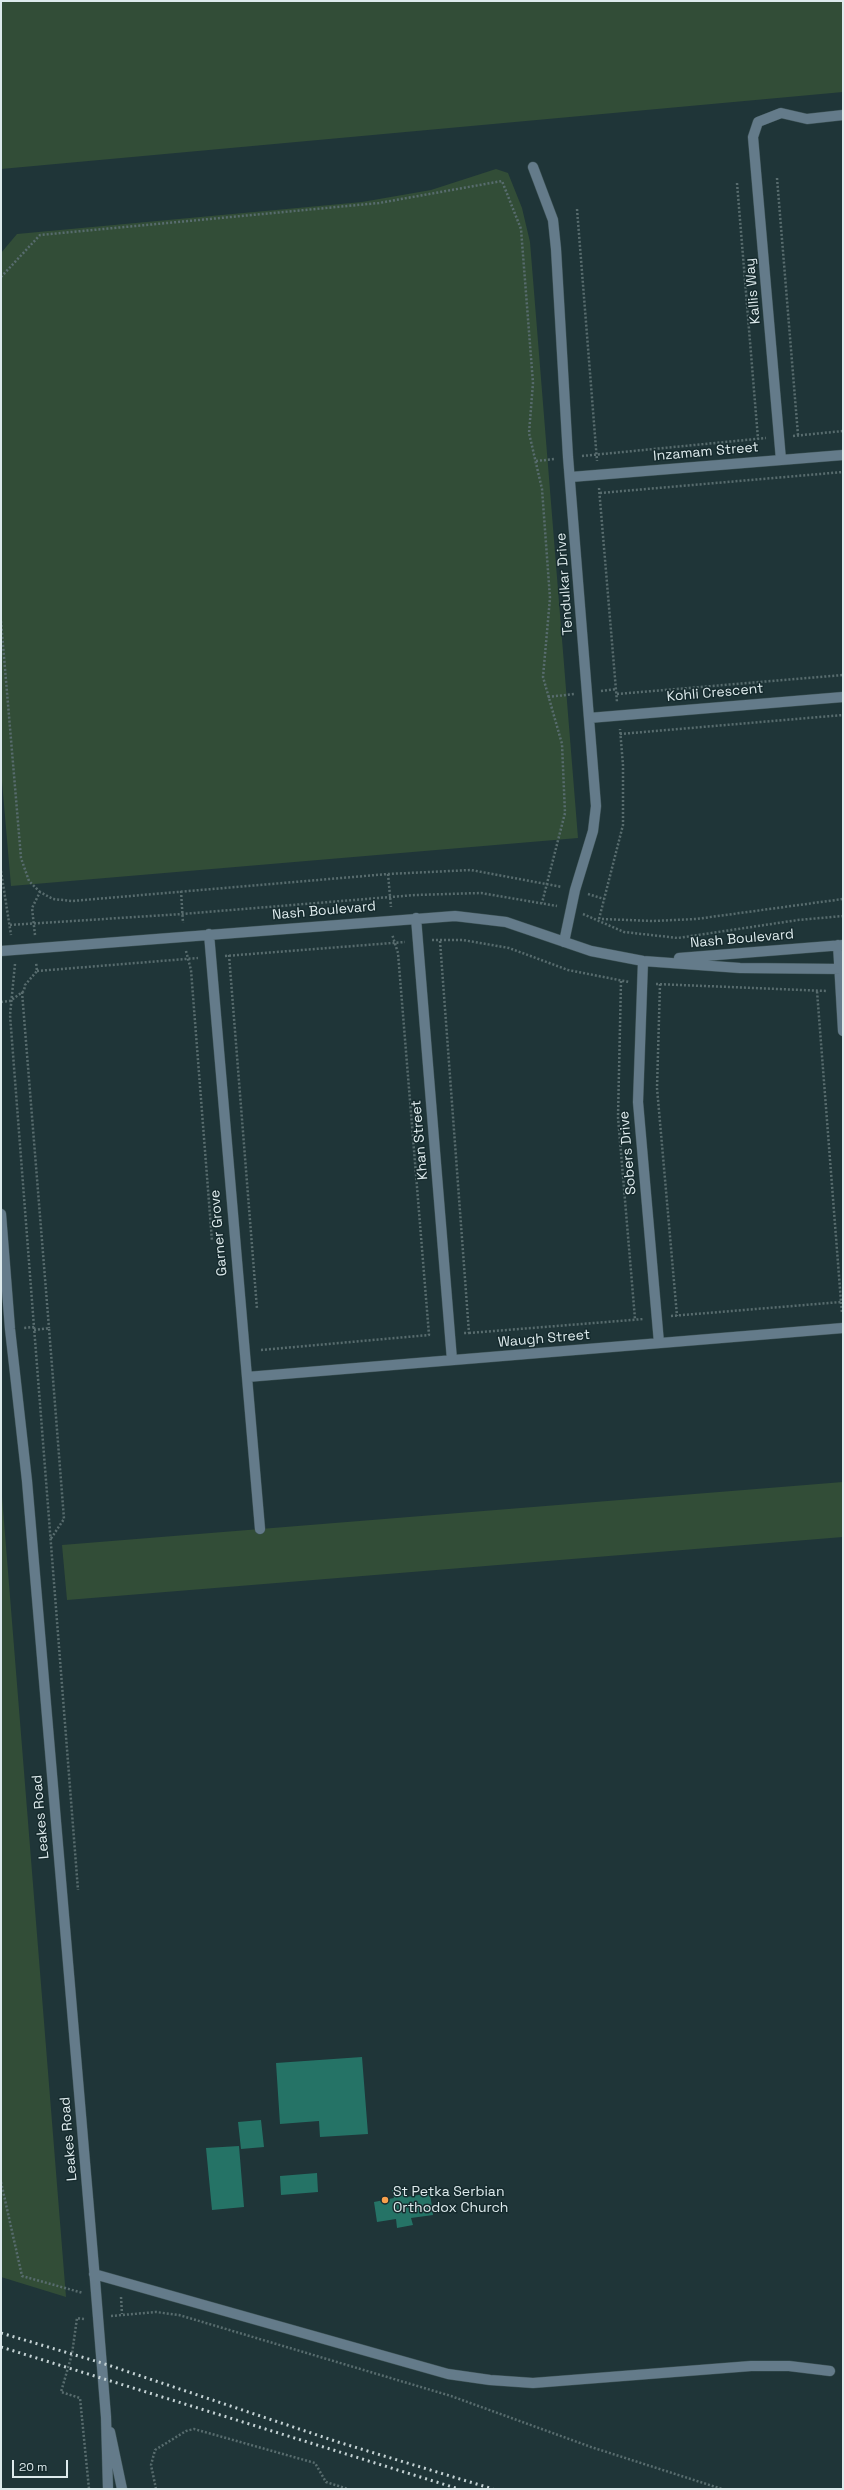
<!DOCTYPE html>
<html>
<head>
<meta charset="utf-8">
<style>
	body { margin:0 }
	#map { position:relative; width:844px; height:2490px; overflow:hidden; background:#1f3538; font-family:"Space Grotesk",sans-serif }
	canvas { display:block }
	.frame { position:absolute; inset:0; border:2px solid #ddeaec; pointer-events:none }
	.scale { position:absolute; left:12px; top:2460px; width:56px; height:18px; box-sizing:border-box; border:2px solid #ddeaec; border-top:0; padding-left:5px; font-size:12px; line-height:14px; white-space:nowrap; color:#ddeaec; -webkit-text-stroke:3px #162b2e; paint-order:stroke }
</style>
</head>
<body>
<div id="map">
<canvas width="844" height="2490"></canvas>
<div class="frame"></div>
<div class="scale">20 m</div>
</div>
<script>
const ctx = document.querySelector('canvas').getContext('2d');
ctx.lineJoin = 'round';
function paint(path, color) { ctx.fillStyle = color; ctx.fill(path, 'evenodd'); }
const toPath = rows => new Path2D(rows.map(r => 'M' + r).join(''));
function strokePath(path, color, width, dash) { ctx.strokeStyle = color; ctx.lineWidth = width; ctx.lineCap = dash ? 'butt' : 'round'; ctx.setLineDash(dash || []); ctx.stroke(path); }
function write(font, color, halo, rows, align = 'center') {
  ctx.font = font + ' "Space Grotesk",sans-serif'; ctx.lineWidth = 3; ctx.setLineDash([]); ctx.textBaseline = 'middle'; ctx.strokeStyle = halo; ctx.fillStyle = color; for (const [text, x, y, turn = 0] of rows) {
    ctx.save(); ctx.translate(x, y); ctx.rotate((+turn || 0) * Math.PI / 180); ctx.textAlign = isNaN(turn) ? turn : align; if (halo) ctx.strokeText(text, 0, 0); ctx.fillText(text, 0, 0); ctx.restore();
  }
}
paint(toPath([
	[1,1,843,1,843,92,1,169],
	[496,169,508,173,522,208,530,242,578,838,11,886,1,770,1,253,17,234,362,202,431,190],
	[843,1482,843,1537,67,1600,62,1545],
	[1,1484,66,2297,1,2277]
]), '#324d37');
paint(toPath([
	[362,2057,368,2134,320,2137,319,2121,280,2124,276,2063],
	[261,2120,264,2147,241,2149,238,2122],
	[239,2146,244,2207,212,2210,206,2148],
	[317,2173,318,2192,281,2195,280,2176],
	[406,2189,407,2197,430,2193,433,2215,411,2218,413,2225,397,2228,396,2219,377,2222,374,2202,394,2198,392,2190]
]), '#257366');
const minor = toPath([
	[533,167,553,220,556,249,568,457,596,806,593,831,575,890,564,942],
	[781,460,753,137,758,122,781,113,807,119,843,115],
	[571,477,843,455],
	[589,718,843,697],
	[416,918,452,1360],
	[209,934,260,1529],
	[838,945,843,1031],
	[1,951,455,916,506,922,591,951,643,961,740,968,843,969],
	[679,958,843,945],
	[643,961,638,1102,659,1343],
	[1,1214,10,1329,27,1481,95,2280,106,2417,108,2489],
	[247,1377,843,1328],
	[94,2274,448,2374,490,2380,533,2383,751,2366,789,2366,830,2371],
	[110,2432,122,2489]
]);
strokePath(minor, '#3d5255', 11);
strokePath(toPath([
	[777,178,798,435],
	[737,183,758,439],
	[577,209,597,461],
	[1,277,40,235,379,203,502,181,521,229,533,383,529,433,542,489,550,598,543,677,562,744,565,813,542,903],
	[793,436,843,431],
	[582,456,766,438],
	[536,461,555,459],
	[599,488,617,702],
	[600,493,843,472],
	[1,621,21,858,29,881,40,892],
	[601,691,616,689],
	[617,694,843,675],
	[548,697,574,694],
	[620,734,843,715],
	[1,871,11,935],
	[388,874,391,907],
	[181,891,183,923],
	[588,894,604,899],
	[583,914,624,932,678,938,798,920,843,916],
	[599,919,623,825,623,765,620,729],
	[602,919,653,921,696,919,843,899],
	[10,925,182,914,415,895,481,893,557,906],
	[35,935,32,908,40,892,53,899,72,901,388,874,471,870,562,887],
	[432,940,463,940,509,948,568,970,629,982],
	[440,941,469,1333,463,1333],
	[186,951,191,970,212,1241],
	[229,955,257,1309],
	[225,956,405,942],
	[15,964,10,1015,34,1327,23,1328],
	[37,971,198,958],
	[621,981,618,1117,635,1319],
	[656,984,827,991],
	[660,984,657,1088,677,1316],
	[22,992,49,1328],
	[1,1002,10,1001,24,991,25,985,37,971,36,962],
	[841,1302,842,1313],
	[671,1316,841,1302,817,991],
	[34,1327,78,1890],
	[34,1330,49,1328,64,1519,50,1540],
	[469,1333,644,1319],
	[261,1350,429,1335,398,953,392,934],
	[1,2182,22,2276,83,2293],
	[121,2297,122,2314],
	[111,2316,156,2312,179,2315,451,2396,591,2447,722,2489],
	[84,2319,77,2318,72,2354,61,2392,80,2398,89,2489],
	[156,2489,151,2465,155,2450,186,2431,194,2429,315,2463,326,2482,348,2489]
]), '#586c6e', 2.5, [2, 2]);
strokePath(minor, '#647b8a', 10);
strokePath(toPath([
	[1,2333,102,2363,338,2442,493,2489],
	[1,2347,459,2489]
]), '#c4d2d4', 3, [2, 4]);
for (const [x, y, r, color] of [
	[385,2200,4,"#f9a04c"]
]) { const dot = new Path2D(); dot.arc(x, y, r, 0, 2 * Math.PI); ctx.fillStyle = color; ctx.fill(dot); strokePath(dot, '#162b2e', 1.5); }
write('14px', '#ddeaec', '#162b2e', [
	["Kallis Way",753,291,-95],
	["Inzamam Street",706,452,-5],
	["Tendulkar Drive",565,584,-94],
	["Kohli Crescent",715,693,-5],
	["Nash Boulevard",324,911,-5],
	["Nash Boulevard",742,939,-5],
	["Khan Street",420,1140,-95],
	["Sobers Drive",628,1153,-95],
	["Garner Grove",219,1233,-95],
	["Waugh Street",544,1339,-5],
	["Leakes Road",41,1817,-95],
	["Leakes Road",69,2139,-95]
]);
write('14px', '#ddeaec', '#162b2e', [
	["St Petka Serbian",393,2192],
	["Orthodox Church",393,2208]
], 'left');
</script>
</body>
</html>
